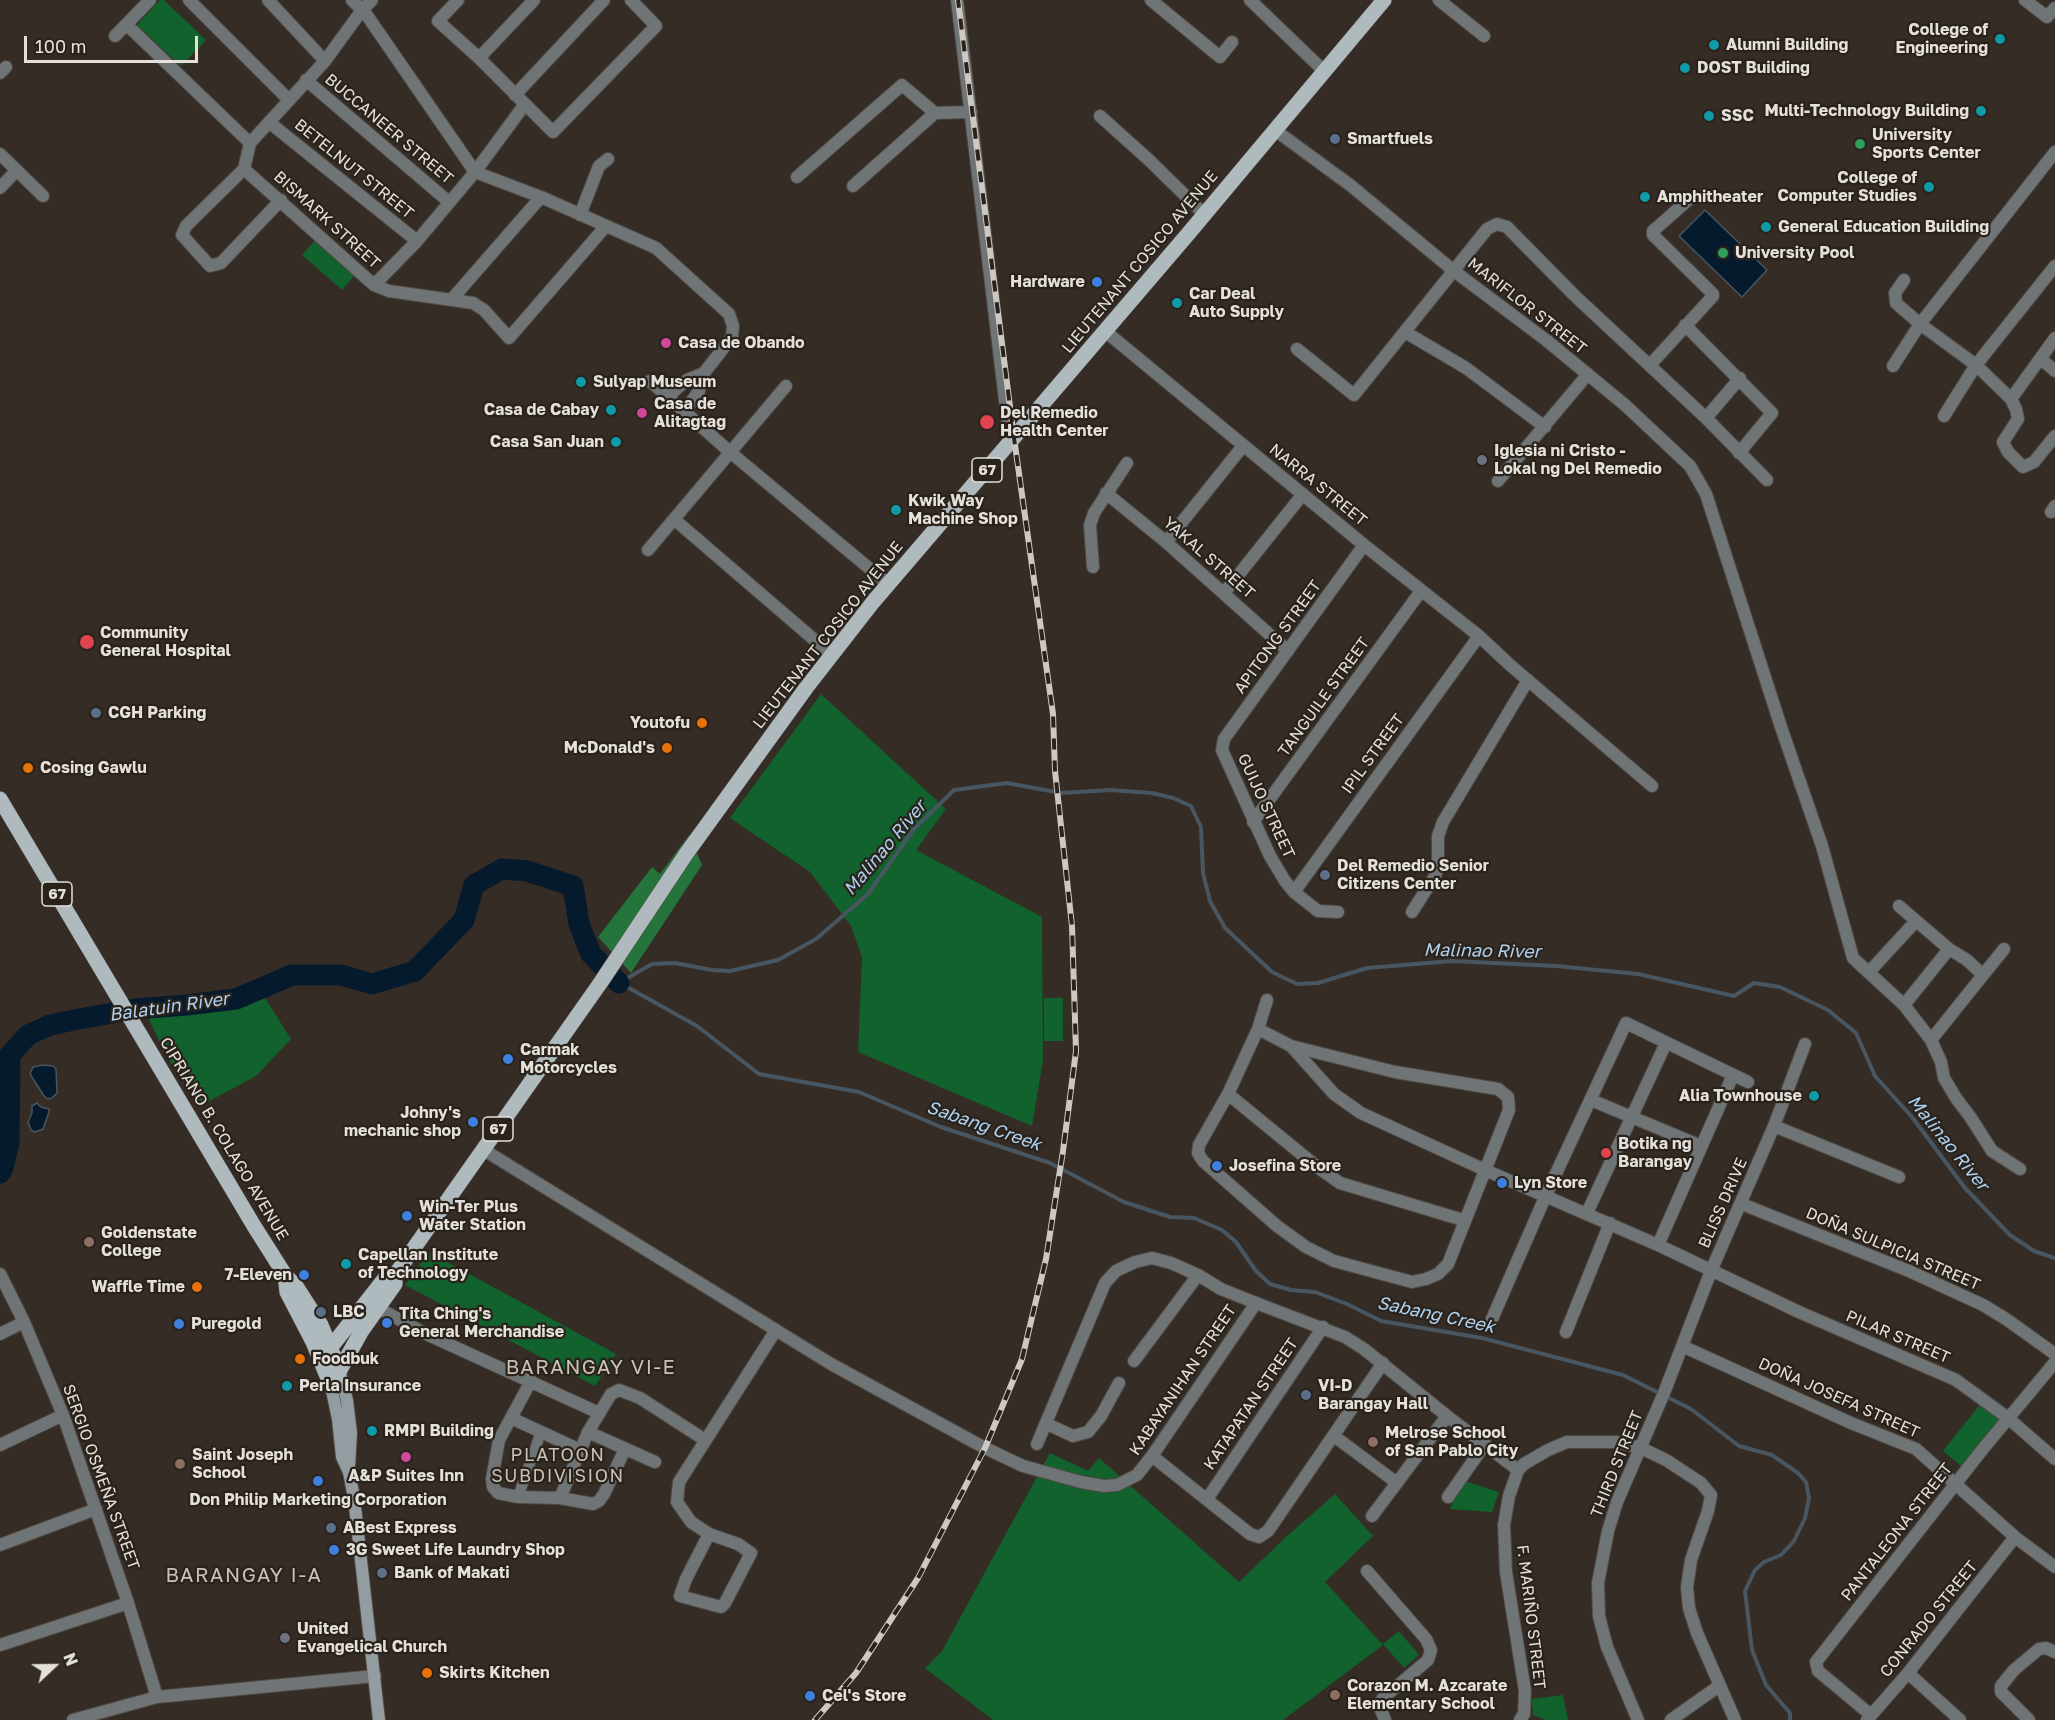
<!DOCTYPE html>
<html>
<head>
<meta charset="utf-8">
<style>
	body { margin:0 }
	#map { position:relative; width:2055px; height:1720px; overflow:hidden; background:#342c25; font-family:"Golos Text",sans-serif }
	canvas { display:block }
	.north { position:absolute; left:24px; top:1636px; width:60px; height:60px; -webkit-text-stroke:4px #2a231b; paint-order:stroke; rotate:68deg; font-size:16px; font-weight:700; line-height:24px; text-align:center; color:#e5e0db }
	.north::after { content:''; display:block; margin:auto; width:21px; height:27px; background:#e5e0db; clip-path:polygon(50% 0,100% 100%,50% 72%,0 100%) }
	.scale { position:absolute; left:24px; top:36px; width:174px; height:27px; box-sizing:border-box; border:3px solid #e5e0db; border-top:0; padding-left:8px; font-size:18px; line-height:21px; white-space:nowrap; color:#e5e0db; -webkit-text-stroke:4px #2a231b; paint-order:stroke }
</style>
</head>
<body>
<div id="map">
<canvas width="2055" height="1720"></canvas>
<div class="north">N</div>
<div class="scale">100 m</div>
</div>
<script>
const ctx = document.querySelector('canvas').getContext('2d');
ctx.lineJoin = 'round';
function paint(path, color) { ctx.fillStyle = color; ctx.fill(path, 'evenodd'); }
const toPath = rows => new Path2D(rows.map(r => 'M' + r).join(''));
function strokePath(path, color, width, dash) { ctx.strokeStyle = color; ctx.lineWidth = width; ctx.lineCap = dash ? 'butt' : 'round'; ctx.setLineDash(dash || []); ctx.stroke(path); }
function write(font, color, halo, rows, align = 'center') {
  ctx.font = font + ' "Golos Text",sans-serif'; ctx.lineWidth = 4.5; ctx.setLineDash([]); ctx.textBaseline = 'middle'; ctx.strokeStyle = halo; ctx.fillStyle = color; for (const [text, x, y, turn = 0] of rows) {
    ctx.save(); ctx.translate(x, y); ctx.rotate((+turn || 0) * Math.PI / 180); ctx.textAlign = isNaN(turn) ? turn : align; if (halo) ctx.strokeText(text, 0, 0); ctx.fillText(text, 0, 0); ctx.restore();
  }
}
paint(toPath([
	[160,0,164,0,206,40,181,66,137,25],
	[316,239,356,274,342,290,302,255],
	[821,694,946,809,916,850,1042,917,1043,1060,1032,1126,858,1052,862,957,851,926,810,872,730,818],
	[263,995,291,1039,256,1076,202,1105,166,1056,147,1015],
	[1044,998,1063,998,1063,1041,1044,1041],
	[429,1252,616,1354,595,1386,405,1285],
	[1982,1402,2001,1417,1961,1466,1943,1451],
	[1050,1453,1088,1471,1099,1458,1239,1582,1287,1536,1335,1494,1373,1536,1325,1582,1383,1645,1283,1720,993,1720,925,1668,942,1651],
	[1461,1480,1499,1492,1492,1512,1450,1509],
	[1399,1631,1419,1655,1404,1668,1383,1644],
	[1563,1695,1568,1720,1546,1720,1533,1715,1532,1699]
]), '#11622d');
paint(toPath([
	[689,835,702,865,631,973,598,937,652,867,660,874]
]), '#25743c');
const water = toPath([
	[1705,210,1767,270,1742,297,1679,236,1705,210],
	[43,1065,53,1066,56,1069,57,1093,52,1098,48,1099,44,1096,30,1074,33,1067,43,1065],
	[37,1103,41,1107,49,1109,49,1112,43,1129,35,1132,31,1130,28,1122,32,1113,32,1106,37,1103]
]);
paint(water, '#051b2d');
strokePath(water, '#485661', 1.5);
strokePath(toPath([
	[619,983,652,964,675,963,712,970,730,971,778,960,816,939,868,894,913,830,954,790,1007,783,1061,793,1110,790,1152,793,1173,798,1191,806,1201,827,1203,873,1210,901,1225,928,1272,972,1297,984,1318,983,1367,968,1452,961,1556,966,1638,974,1734,996,1754,983,1780,987,1828,1010,1856,1033,1875,1076,1912,1117,1965,1188,2010,1235,2034,1251,2055,1258],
	[620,983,697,1026,759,1074,859,1092,941,1127,1050,1163,1124,1202,1170,1217,1194,1218,1222,1230,1236,1242,1256,1271,1270,1284,1291,1290,1315,1292,1347,1304,1381,1321,1482,1338,1623,1375,1691,1409,1739,1446,1772,1455,1798,1473,1806,1482,1809,1498,1805,1518,1794,1541,1781,1555,1764,1562,1755,1570,1745,1591,1752,1650,1766,1685,1790,1713,1790,1720]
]), '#485661', 4);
strokePath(toPath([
	[0,1173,3,1168,9,1142,10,1055,28,1035,50,1025,79,1019,135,1009,187,1005,236,999,292,975,341,975,372,984,415,971,464,920,474,885,502,869,527,871,573,886,579,924,591,954,619,983]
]), '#051b2d', 21);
const pedestrian = toPath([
	[518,1497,541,1432]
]);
const minor = toPath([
	[189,0,289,100],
	[268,0,325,61],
	[352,0,366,14,475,172,541,197,656,248,729,314,733,326,732,337,704,373,699,391,684,412],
	[372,0,362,10,325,61,250,143,244,169,374,285,389,291,473,303,484,310,509,338,606,226],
	[458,0,438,21,479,58,553,132,656,26,631,0],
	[957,0,1010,442],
	[1151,0,1220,57,1232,42],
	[1250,0,1324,71],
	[1439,0,1484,36],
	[2025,0,2047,17,2055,8],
	[127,25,250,143],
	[115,36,150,0],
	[479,58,534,0],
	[0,73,6,67],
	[306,80,449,202],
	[515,95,604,0],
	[1100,116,1149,160,1204,214],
	[270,123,417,241],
	[1275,130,1350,185,1454,271,1546,340,1625,405,1690,466,1706,494,1781,727,1822,846,1853,958,1904,1005,1931,1040,1941,1062,1944,1078,1956,1098,1971,1118,1992,1151,2020,1169],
	[0,154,43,196],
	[244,169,186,226,182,235,210,266,221,263,281,200],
	[797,177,902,85,935,113],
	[853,186,935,113,971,112],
	[0,188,16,171],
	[580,215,599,166,608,159],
	[1904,280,1895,293,1896,303,1920,324,1976,365,2011,399,2016,409,2018,419,2003,442,2008,452,2023,467,2034,462,2055,436],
	[374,285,417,241,475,172,525,104],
	[452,299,541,197],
	[1685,325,1772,413,1739,453],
	[1105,331,1364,545,1479,636,1510,665,1652,786],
	[1405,332,1466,368,1545,427],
	[1297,349,1354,395,1487,229,1497,224,1507,227,1575,296,1706,418,1767,480],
	[2041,359,2055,371],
	[1650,365,1713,296,1713,294,1653,235,1653,231,1687,201],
	[1893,366,1920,324,2055,152],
	[650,381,730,452,888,584],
	[667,397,687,380,704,373],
	[2011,399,2055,338],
	[1944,416,1976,365,2055,266],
	[1706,418,1740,378],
	[1498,481,1588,374],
	[1106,493,1166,542,1288,651],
	[2051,512,2055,506],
	[675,520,832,655],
	[1166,542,1243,446],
	[648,550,786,386],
	[1093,567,1090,525,1094,513,1127,463],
	[1224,593,1303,494],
	[1253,822,1421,591],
	[1294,892,1479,636],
	[1899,906,1949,949],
	[1338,912,1318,911,1294,892,1285,881,1270,856,1222,750,1224,739,1364,545],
	[1412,912,1435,876,1438,868,1438,836,1443,822,1528,680],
	[1869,972,1916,921],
	[1267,1000,1258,1029,1228,1094,1199,1145,1198,1153,1203,1161,1277,1226,1306,1247,1334,1261,1412,1282,1426,1279,1438,1274,1448,1264,1509,1110,1508,1097,1498,1089,1395,1072,1291,1046],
	[1904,1005,1949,949,1967,960,1983,975,2004,949],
	[1258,1029,1291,1046,1334,1094,1361,1113,1485,1170,1658,1245,1799,1312,1956,1380,2008,1418,2055,1459],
	[1931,1040,1983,975],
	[1228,1094,1316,1166,1340,1183,1463,1220],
	[1591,1100,1701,1146],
	[1774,1126,1899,1177],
	[1742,1204,1909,1271,1983,1305,2006,1319,2055,1354],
	[1587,1213,1666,1043],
	[1658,1245,1733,1075],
	[0,1274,24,1322,63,1415,128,1603,157,1697],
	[378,1308,424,1333,599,1413],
	[1492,1319,1546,1195,1626,1023,1748,1082],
	[1566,1332,1610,1223],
	[0,1334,24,1322],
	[1682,1346,1851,1423,1916,1449,2015,1537,2055,1567],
	[1134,1361,1198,1275],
	[531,1381,499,1440,492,1479,493,1487,498,1493,518,1497,560,1498,593,1504,599,1501,604,1494,625,1449],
	[511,1418,580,1450],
	[1047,1424,1073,1436,1088,1432,1101,1416,1119,1383],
	[588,1432,655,1462],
	[1334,1436,1397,1483],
	[1037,1444,1105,1283,1116,1271,1135,1262,1152,1258,1171,1263,1198,1275,1221,1289,1256,1303],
	[0,1445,63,1415],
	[1152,1456,1250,1534,1259,1537,1268,1531,1383,1363],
	[1518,1470,1524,1464,1548,1450,1567,1442,1616,1442,1641,1448,1666,1460,1701,1483,1711,1495,1708,1511,1691,1560,1687,1587,1689,1608,1697,1633,1735,1720],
	[1448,1497,1485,1444],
	[560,1498,588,1432,611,1394,619,1390,640,1398,705,1440],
	[1207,1499,1323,1327],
	[1372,1516,1447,1416],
	[709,1534,686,1579,680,1596,721,1607,725,1603,751,1553,738,1544,709,1534,691,1522,677,1502,679,1482,776,1330],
	[0,1545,96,1509],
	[1367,1571,1426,1639,1431,1650,1428,1660,1383,1698,1379,1705,1385,1720],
	[0,1645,128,1603],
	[1908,1673,1960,1720],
	[1871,1715,1818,1671,1816,1662,1982,1450,2055,1362],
	[1638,1720,1607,1647,1599,1616,1598,1583,1608,1531,1617,1502,1664,1393,1711,1271,1774,1126,1805,1044],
	[1671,1720,1719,1686],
	[1867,1720,1908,1673,2015,1537],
	[2029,1720,2001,1692,2001,1686,2014,1670,2039,1649,2046,1648,2055,1652]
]);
const tertiary = toPath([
	[484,1150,831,1364,985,1448,1023,1466,1081,1482,1104,1486,1117,1485,1137,1475,1152,1456,1256,1303,1345,1337,1364,1349,1447,1416,1518,1470,1509,1496,1504,1525,1506,1572,1525,1691,1524,1714,1520,1720],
	[73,1720,157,1697,375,1676]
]);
const secondary = toPath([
	[339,1369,347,1400,351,1433,349,1467],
	[331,1386,338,1419,342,1457,349,1472,354,1498,379,1720]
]);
const primary = toPath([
	[0,799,254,1226,285,1275,296,1286,321,1325,339,1369],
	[285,1275,287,1292,313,1342,331,1386],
	[327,1352,386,1277,395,1275],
	[331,1386,361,1332,395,1284,395,1275,601,982,686,854,806,688,873,602,1188,234,1384,0]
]);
strokePath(pedestrian, '#504942', 12);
strokePath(minor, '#504942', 14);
strokePath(tertiary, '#504942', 14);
strokePath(secondary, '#504942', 14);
strokePath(primary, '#504942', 16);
strokePath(pedestrian, '#6f7477', 10);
strokePath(minor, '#6f7477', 12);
strokePath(tertiary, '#6f7477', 12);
strokePath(secondary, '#939ca0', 12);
strokePath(primary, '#afbabf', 15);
const rail = toPath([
	[815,1720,856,1673,918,1578,985,1448,1022,1359,1046,1259,1063,1151,1076,1051,1072,926,1055,771,1053,714,1014,438,958,0]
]);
strokePath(rail, '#cec8c3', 6);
strokePath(rail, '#2a231b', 4, [11]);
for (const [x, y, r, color] of [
	[2000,39,6,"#0f9aa8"],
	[1714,45,6,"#0f9aa8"],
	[1685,68,6,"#0f9aa8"],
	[1981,111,6,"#0f9aa8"],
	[1709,116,6,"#0f9aa8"],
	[1335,139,6,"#5c6f8a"],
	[1860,144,6,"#2e9e5b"],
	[1929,187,6,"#0f9aa8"],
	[1645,197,6,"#0f9aa8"],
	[1766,227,6,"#0f9aa8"],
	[1723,253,6,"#2e9e5b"],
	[1097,282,6,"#3f7fe0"],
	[1177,303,6,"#0f9aa8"],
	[666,343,6,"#d1479c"],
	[581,382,6,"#0f9aa8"],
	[611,410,6,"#0f9aa8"],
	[642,413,6,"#d1479c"],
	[987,422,8,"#e0444e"],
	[616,442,6,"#0f9aa8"],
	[1482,460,6,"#6b7280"],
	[896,510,6,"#0f9aa8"],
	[87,642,8,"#e0444e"],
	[96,713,6,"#5c6f8a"],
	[702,723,6,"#e8710a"],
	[667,748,6,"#e8710a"],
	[28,768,6,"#e8710a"],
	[1325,875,6,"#5c6f8a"],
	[508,1059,6,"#3f7fe0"],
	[1814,1096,6,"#0f9aa8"],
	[473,1122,6,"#3f7fe0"],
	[1606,1153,6,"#e0444e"],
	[1217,1166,6,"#3f7fe0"],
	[1502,1183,6,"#3f7fe0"],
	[407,1216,6,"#3f7fe0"],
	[89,1242,6,"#8d6e63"],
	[346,1264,6,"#0f9aa8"],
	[304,1275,6,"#3f7fe0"],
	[197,1287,6,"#e8710a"],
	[321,1312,6,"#5c6f8a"],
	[387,1323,6,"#3f7fe0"],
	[179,1324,6,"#3f7fe0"],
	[300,1359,6,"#e8710a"],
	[287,1386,6,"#0f9aa8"],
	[1306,1395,6,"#5c6f8a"],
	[372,1431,6,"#0f9aa8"],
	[1373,1442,6,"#8d6e63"],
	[406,1457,6,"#d1479c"],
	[180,1464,6,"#8d6e63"],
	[318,1481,6,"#3f7fe0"],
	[331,1528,6,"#5c6f8a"],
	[334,1550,6,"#3f7fe0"],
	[382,1573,6,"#5c6f8a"],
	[285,1638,6,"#6b7280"],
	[427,1673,6,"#e8710a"],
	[1335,1695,6,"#8d6e63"],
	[810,1696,6,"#3f7fe0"]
]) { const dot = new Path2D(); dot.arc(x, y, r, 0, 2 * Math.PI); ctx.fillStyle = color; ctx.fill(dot); strokePath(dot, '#2a231b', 2); }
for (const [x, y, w] of [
	[987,470,30],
	[57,894,30],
	[498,1129,30]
]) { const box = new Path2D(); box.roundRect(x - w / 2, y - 12, w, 24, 4.5); ctx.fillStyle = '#2a231b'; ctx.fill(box); strokePath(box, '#e5e0db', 1.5); }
write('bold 15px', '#e5e0db', null, [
	["67",987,470],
	["67",57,894],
	["67",498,1129]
]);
write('bold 16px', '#e5e0db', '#2a231b', [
	["College of",1988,30,"right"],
	["Engineering",1988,48,"right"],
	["Alumni Building",1726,45],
	["DOST Building",1697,68],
	["Multi-Technology Building",1969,111,"right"],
	["SSC",1721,116],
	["University",1872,135],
	["Sports Center",1872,153],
	["Smartfuels",1347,139],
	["College of",1917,178,"right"],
	["Computer Studies",1917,196,"right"],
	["Amphitheater",1657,197],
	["General Education Building",1778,227],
	["University Pool",1735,253],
	["Hardware",1085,282,"right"],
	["Car Deal",1189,294],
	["Auto Supply",1189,312],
	["Casa de Obando",678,343],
	["Sulyap Museum",593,382],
	["Casa de",654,404],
	["Alitagtag",654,422],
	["Casa de Cabay",599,410,"right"],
	["Del Remedio",1000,413],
	["Health Center",1000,431],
	["Casa San Juan",604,442,"right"],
	["Iglesia ni Cristo -",1494,451],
	["Lokal ng Del Remedio",1494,469],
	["Kwik Way",908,501],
	["Machine Shop",908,519],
	["Community",100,633],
	["General Hospital",100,651],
	["CGH Parking",108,713],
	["Youtofu",690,723,"right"],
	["McDonald's",655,748,"right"],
	["Cosing Gawlu",40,768],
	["Del Remedio Senior",1337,866],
	["Citizens Center",1337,884],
	["Carmak",520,1050],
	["Motorcycles",520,1068],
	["Alia Townhouse",1802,1096,"right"],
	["Johny's",461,1113,"right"],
	["mechanic shop",461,1131,"right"],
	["Botika ng",1618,1144],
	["Barangay",1618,1162],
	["Josefina Store",1229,1166],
	["Lyn Store",1514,1183],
	["Win-Ter Plus",419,1207],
	["Water Station",419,1225],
	["Goldenstate",101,1233],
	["College",101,1251],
	["Capellan Institute",358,1255],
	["of Technology",358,1273],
	["7-Eleven",292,1275,"right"],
	["Waffle Time",185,1287,"right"],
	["LBC",333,1312],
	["Tita Ching's",399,1314],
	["General Merchandise",399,1332],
	["Puregold",191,1324],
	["Foodbuk",312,1359],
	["Perla Insurance",299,1386],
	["VI-D",1318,1386],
	["Barangay Hall",1318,1404],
	["RMPI Building",384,1431],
	["Melrose School",1385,1433],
	["of San Pablo City",1385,1451],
	["Saint Joseph",192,1455],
	["School",192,1473],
	["A&P Suites Inn",406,1476,"center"],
	["Don Philip Marketing Corporation",318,1500,"center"],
	["ABest Express",343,1528],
	["3G Sweet Life Laundry Shop",346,1550],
	["Bank of Makati",394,1573],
	["United",297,1629],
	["Evangelical Church",297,1647],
	["Skirts Kitchen",439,1673],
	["Corazon M. Azcarate",1347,1686],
	["Elementary School",1347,1704],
	["Cel's Store",822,1696]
], 'left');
write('16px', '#e5e0db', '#2a231b', [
	["BUCCANEER STREET",389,129,40],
	["BETELNUT STREET",354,169,39],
	["BISMARK STREET",327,220,42],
	["LIEUTENANT COSICO AVENUE",1140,262,-50],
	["MARIFLOR STREET",1527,306,38],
	["NARRA STREET",1318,485,39],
	["YAKAL STREET",1209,558,41],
	["LIEUTENANT COSICO AVENUE",828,635,-52],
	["APITONG STREET",1278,637,-54],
	["TANGUILE STREET",1324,697,-54],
	["IPIL STREET",1373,754,-54],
	["GUIJO STREET",1266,806,65],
	["CIPRIANO B. COLAGO AVENUE",224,1139,59],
	["BLISS DRIVE",1723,1203,-66],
	["DOÑA SULPICIA STREET",1893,1249,23],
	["PILAR STREET",1898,1337,23],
	["KABAYANIHAN STREET",1183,1380,-56],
	["DOÑA JOSEFA STREET",1839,1398,24],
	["KATAPATAN STREET",1251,1404,-56],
	["THIRD STREET",1617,1464,-68],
	["SERGIO OSMEÑA STREET",101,1477,70],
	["PANTALEONA STREET",1897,1532,-52],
	["F. MARIÑO STREET",1531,1617,83],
	["CONRADO STREET",1929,1619,-51]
]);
write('italic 18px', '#aed1f1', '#2a231b', [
	["Malinao River",885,848,-50],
	["Malinao River",1482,951,1],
	["Balatuin River",169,1007,-8],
	["Sabang Creek",984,1126,19],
	["Malinao River",1948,1143,51],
	["Sabang Creek",1436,1315,12]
]);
ctx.letterSpacing = '1.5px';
write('18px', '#cac1b7', '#2a231b', [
	["PLATOON",558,1455],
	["SUBDIVISION",558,1476]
]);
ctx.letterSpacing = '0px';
ctx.letterSpacing = '1.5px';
write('20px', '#cac1b7', '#2a231b', [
	["BARANGAY VI-E",591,1368],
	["BARANGAY I-A",244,1576]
]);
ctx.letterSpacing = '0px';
</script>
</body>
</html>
